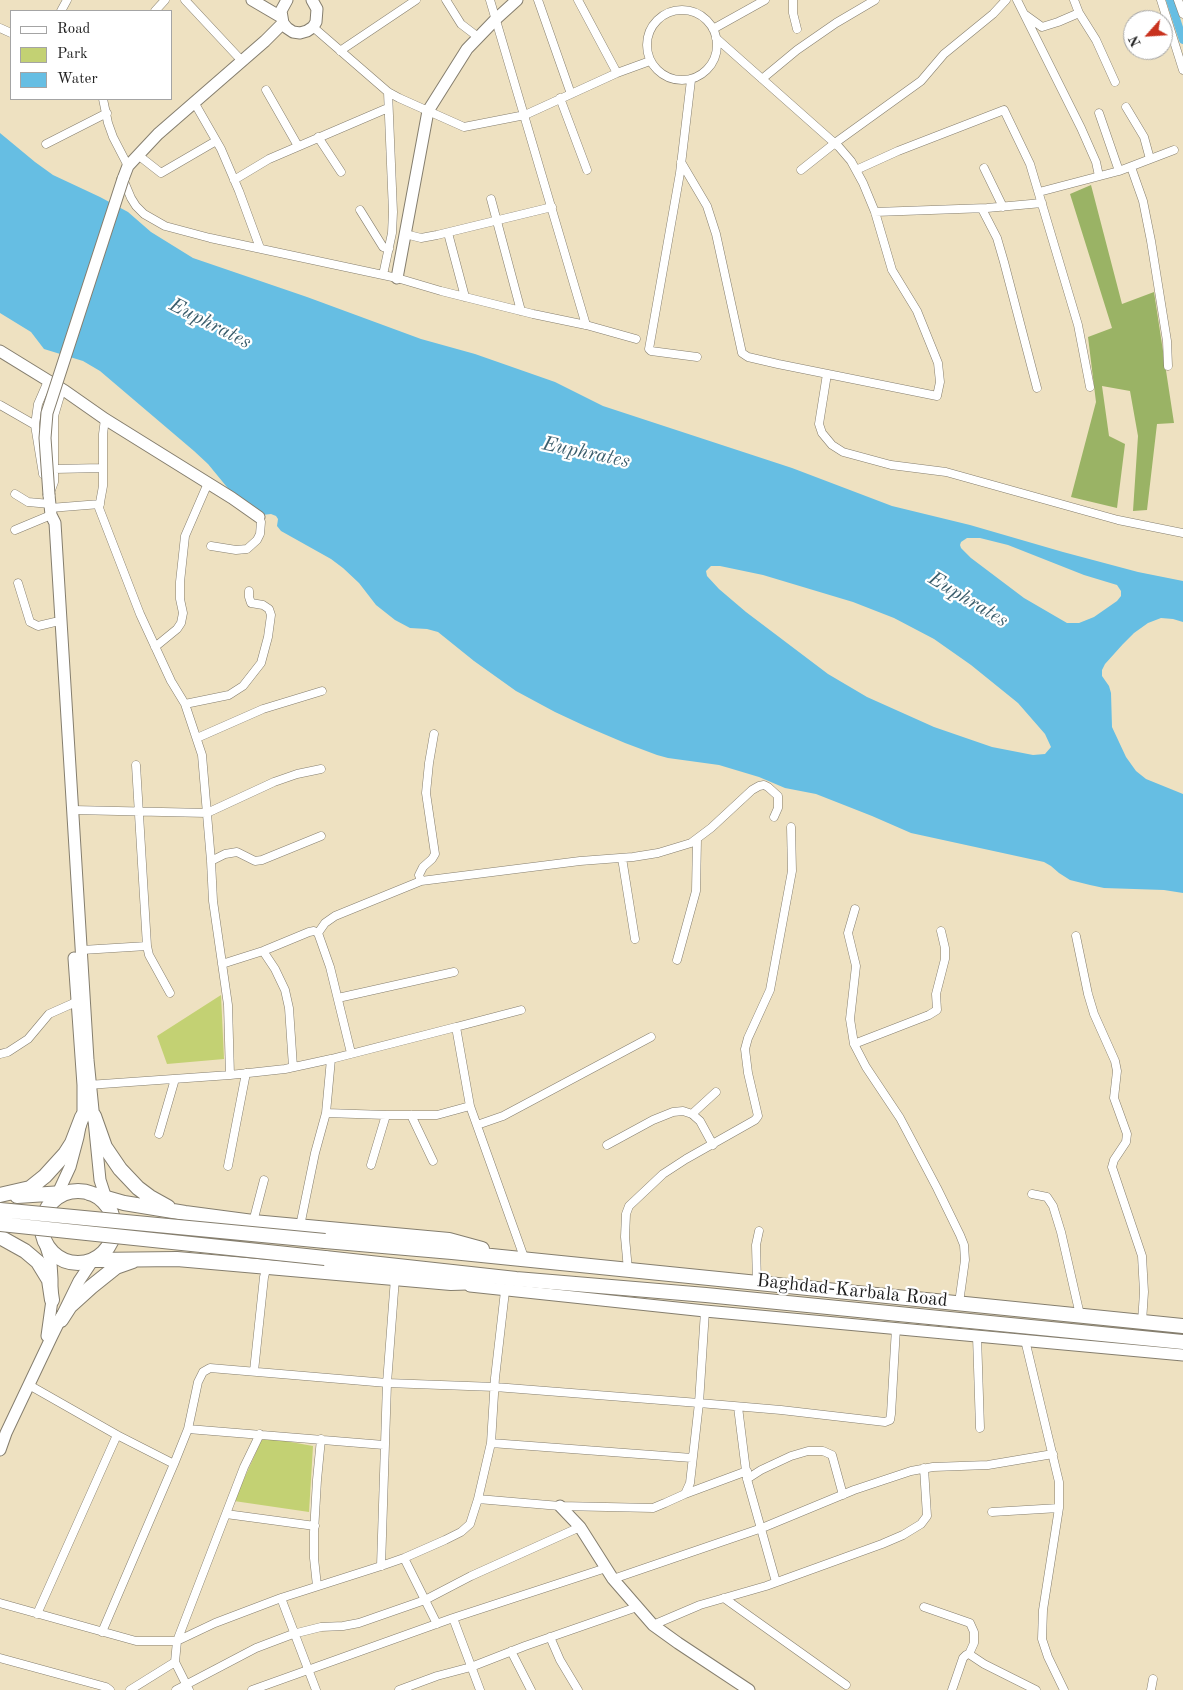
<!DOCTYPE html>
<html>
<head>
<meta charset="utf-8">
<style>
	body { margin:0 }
	#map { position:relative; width:1183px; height:1690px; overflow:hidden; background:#eee1c1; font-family:"Old Standard TT",serif }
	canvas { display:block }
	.legend { position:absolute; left:10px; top:10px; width:162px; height:90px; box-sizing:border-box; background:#fff; border:1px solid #a4a4a4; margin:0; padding:6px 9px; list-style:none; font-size:15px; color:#1c1c1c }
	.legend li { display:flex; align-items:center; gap:10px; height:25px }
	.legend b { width:25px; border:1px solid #a4a4a4 }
	.north { position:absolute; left:1123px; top:10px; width:50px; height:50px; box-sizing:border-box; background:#fff; border:1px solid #a4a4a4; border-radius:50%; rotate:244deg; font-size:14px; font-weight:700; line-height:20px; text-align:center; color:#1c1c1c }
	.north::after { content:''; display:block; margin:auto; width:18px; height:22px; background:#c8321e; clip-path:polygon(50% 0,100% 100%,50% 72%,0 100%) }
</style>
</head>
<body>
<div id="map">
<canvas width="1183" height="1690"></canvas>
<ul class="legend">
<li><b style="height:6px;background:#fff"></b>Road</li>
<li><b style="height:14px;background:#c3d173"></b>Park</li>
<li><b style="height:14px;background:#66bee3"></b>Water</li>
</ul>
<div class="north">N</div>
</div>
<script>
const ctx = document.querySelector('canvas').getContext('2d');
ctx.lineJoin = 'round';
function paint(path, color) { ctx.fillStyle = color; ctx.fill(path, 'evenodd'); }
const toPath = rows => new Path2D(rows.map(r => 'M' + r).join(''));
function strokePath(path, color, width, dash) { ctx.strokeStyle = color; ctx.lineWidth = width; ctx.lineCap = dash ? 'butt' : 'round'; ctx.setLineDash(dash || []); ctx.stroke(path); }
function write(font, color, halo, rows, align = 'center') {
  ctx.font = font + ' "Old Standard TT",serif'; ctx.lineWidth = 4.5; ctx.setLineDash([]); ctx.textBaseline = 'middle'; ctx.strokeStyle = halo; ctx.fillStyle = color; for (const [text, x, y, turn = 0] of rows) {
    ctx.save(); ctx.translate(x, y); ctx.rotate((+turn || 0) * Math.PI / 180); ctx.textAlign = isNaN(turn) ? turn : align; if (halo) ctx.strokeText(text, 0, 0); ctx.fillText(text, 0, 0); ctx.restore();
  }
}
paint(toPath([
	[221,995,224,1059,167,1064,157,1036],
	[263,1437,313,1446,309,1512,234,1501]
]), '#c3d173');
paint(toPath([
	[1091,185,1122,304,1154,292,1174,423,1157,424,1147,510,1133,511,1138,436,1130,391,1102,386,1109,436,1125,444,1117,508,1071,497,1096,402,1088,337,1112,328,1070,194]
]), '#9ab365');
paint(toPath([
	[0,133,35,162,53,175,100,197,128,212,151,232,193,258,307,297,421,339,475,354,555,382,603,406,792,468,892,506,970,525,1063,552,1138,572,1183,581,1183,622,1173,619,1161,618,1148,623,1134,633,1123,644,1105,664,1102,670,1102,676,1109,686,1111,693,1112,727,1126,757,1136,771,1146,779,1183,794,1183,893,1164,890,1104,888,1090,885,1070,880,1059,873,1051,866,1044,862,911,833,872,816,816,794,785,788,759,777,719,765,668,758,657,755,625,743,585,726,555,712,516,691,474,661,438,632,427,629,410,628,395,620,376,605,359,583,343,568,331,559,281,531,277,526,278,519,276,516,271,514,262,515,231,492,208,464,194,451,100,371,83,361,44,349,31,332,0,313],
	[967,538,980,538,1008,545,1084,575,1117,585,1121,591,1121,596,1117,601,1094,617,1079,623,1067,623,1024,598,971,558,961,548,960,545,961,542],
	[711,566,720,566,763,575,853,602,894,618,934,639,971,665,1018,703,1045,734,1051,747,1045,754,1033,755,992,747,934,727,867,697,828,674,746,612,719,589,707,576,706,571]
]), '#66bee3');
strokePath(toPath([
	[1170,0,1183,40]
]), '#66bee3', 8);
const street = toPath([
	[185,0,241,60],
	[446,0,461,24,478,37],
	[490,0,586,325],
	[538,0,571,94],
	[578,0,617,73],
	[793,0,793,13,797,29],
	[1017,0,1024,14,1042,27,1058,22,1079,13,1096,40,1115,82],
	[1074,0,1079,13],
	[1161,0,1183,70],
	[1178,0,1183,14],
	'647 45a35 35 0 1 1 70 0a35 35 0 1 1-70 0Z',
	[61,11,67,0],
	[155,11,165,0],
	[1024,14,1081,128,1096,162,1099,176],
	[313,27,388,92,399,98,464,127,525,115,617,73,650,61],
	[0,28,11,33],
	[713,29,765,0],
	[340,51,416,0],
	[762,79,797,50,836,23,875,0],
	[691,80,680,173,649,349,651,351,697,357],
	[266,90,298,146],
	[560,98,587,170],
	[103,99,108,123,113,137,128,166],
	[194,102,221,149,239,191,260,248],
	[1126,107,1144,137,1150,159],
	[1099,113,1119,171],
	[318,137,341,172],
	[46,144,107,113],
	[138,155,161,173,216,141],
	[681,162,707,206,716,234,742,353,748,357,778,364,937,396,940,382,938,363,917,311,892,270,875,212,863,183,851,161,839,147,716,38],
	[1131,167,1143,201,1151,241,1167,341,1168,366],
	[984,168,1003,207],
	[801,170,835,143,921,81,944,54,993,14,1006,0],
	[856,170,898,151,1004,110,1030,164,1078,325,1090,387],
	[123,179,131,198,136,206,144,214,165,226,210,238,397,278,441,291,533,314,586,325,636,339],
	[234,180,269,159,388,108],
	[1039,192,1119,171,1174,150],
	[491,199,521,311],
	[982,209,997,238,1004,262,1037,388],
	[360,210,383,247,389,249],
	[875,212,987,208,1042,203],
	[448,233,465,297],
	[405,234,421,238,437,235,552,207],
	[383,275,392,233,393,212,388,92],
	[827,374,819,424,822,433,832,445,843,452,891,465,946,472,1118,520,1183,533],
	[0,405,35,425],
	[105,419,103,434,103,486,99,508,140,614,171,681,185,704,202,755,211,861,213,901,228,1005,230,1075],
	[54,469,102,468],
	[43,474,35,425,38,404,48,381],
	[51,490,54,482,54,416,62,389],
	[15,494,28,502,50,504],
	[50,508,100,504],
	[15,530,51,515],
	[211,546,236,550,247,549,257,540,260,534,261,522,259,517],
	[18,583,30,622,38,626,55,622],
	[155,647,177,629,181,623,183,613,180,599,180,582,185,536,208,483],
	[185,704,229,695,243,686,261,663,268,637,271,615,269,609,263,605,251,603,249,597,249,591],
	[197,738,263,709,322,691],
	[136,765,147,946,149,955,170,993],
	[73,810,207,813,274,782,297,774,321,769],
	[622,858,635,939],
	[211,861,225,854,237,852,255,861,262,860,321,836],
	[421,881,419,875,423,867,432,859,435,854,426,793,429,763,434,734],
	[855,909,848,933,856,966,850,1019,854,1044,866,1067,900,1118,937,1188,960,1235,964,1245,965,1260,959,1303],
	[318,933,325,923,335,916,421,881,580,861,633,857,658,853,691,843,711,828,752,790,759,786,764,785,768,787,778,796,778,808,774,817],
	[1076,936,1088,994,1094,1014,1115,1061,1117,1071,1114,1098,1127,1134,1126,1142,1114,1160,1112,1167,1142,1256,1144,1292,1142,1322],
	[82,950,147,946],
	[263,951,275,969,285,990,289,1008,293,1067],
	[677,960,696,891,697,839],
	[222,964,263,951,309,932,314,931,318,933,330,967,351,1053],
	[338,998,454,972],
	[521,1010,456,1027,470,1106,525,1260],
	[854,1044,929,1015,937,1010,936,994,945,959,945,948,941,931],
	[0,1054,8,1052,28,1039,49,1014,76,1002],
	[88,1085,230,1075,285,1069,331,1059,456,1027],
	[326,1113,386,1115],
	[692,1114,716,1092],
	[411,1115,433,1161],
	[477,1125,503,1116,651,1037],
	[159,1134,175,1079],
	[607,1145,653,1120,673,1112,683,1111,692,1114,700,1121,713,1145],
	[371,1165,386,1115,437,1115,470,1106],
	[228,1166,246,1073],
	[1032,1194,1047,1197,1053,1206,1061,1232,1080,1315],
	[253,1222,264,1180],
	[300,1226,315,1153,326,1113,331,1059],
	[628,1270,625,1237,626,1214,629,1206,663,1174,686,1159,755,1120,758,1116,748,1073,745,1049,748,1038,770,990,792,871,791,827],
	[757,1283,756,1245,759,1231],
	[977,1336,980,1428],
	[1025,1340,1059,1482,1059,1508,1043,1610,1042,1639,1048,1657,1064,1690],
	[254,1371,264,1277,267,1266],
	[29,1385,117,1435,174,1464],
	[738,1407,747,1479,776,1582],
	[188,1429,384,1445],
	[491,1443,692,1458],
	[747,1479,761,1470,791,1456,808,1451,823,1451,832,1455,843,1495],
	[685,1494,747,1471],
	[478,1499,491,1443,495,1378,505,1291],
	[992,1512,1059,1508],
	[226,1514,315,1526],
	[404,1558,437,1624],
	[381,1566,387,1383,395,1278],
	[613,1579,762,1528,854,1490,911,1471,933,1467,988,1465,1053,1454],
	[317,1586,314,1558,314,1532,317,1480,321,1439],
	[281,1598,316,1690],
	[724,1598,846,1685],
	[0,1603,136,1641,177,1641,215,1623,281,1598,381,1566,404,1558,445,1540,461,1532,470,1524,478,1499,560,1506,653,1508,665,1503,685,1494,690,1483,699,1403,705,1311],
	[924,1607,970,1623,974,1632,974,1643,969,1654],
	[37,1614,117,1435],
	[453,1618,480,1690],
	[653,1625,700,1605,766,1586,882,1544,903,1535,921,1524,927,1516,924,1468],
	[102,1632,174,1464,188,1429,198,1382,203,1372,210,1368,387,1383,495,1387,699,1403,781,1410,885,1422,890,1420,891,1414,896,1328],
	[550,1637,560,1660,578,1690],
	[511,1651,531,1690],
	[0,1658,106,1687,110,1690],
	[130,1690,175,1662],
	[176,1690,256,1648,293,1634,321,1627,343,1626,359,1623,425,1600,471,1576,580,1527],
	[189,1690,175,1662,177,1641,244,1467,260,1434],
	[252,1690,453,1618,606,1568],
	[399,1690,437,1676,471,1667,525,1646,637,1607],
	[952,1690,963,1658,966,1655,969,1654,984,1664,1036,1690],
	[1151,1690,1153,1679]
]);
const secondary = toPath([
	[252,0,281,17],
	[287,0,281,11,283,23,287,28,293,32,300,33,307,31,313,27,316,22,317,9,312,0],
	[123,179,128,166,158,134,265,41,283,23],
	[397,278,428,111,467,49,496,19,517,0],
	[0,351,65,391,105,419,232,498,259,517],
	[49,495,51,515,55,523,88,1060,100,1180,111,1214],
	[51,1204,58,1193,70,1167,78,1137,83,1111,83,1085,74,958],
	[44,1240,51,1263,52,1279,52,1300,47,1336],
	[470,1286,705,1311,1183,1355],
	[0,1450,6,1433,52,1336,79,1281,93,1260],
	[560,1506,580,1527,613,1579,653,1625,678,1643,749,1690]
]);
const highway = toPath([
	[94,1116,105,1147,120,1169,138,1188,150,1197,168,1207],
	'42 1227a36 36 0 1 1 72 0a36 36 0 1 1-72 0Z',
	[89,1193,124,1203,185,1213,253,1222,449,1240,482,1249],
	[0,1195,30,1188,45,1176,65,1154,72,1143,82,1117],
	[17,1196,63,1193],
	[0,1237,25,1251,38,1262,49,1280,52,1300],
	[325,1241,452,1252,1183,1326],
	[325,1258,516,1279,706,1295,1183,1342],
	[93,1260,177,1259,451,1283,483,1282],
	[61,1320,70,1306,91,1287,116,1267,133,1261]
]);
strokePath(street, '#857e6e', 9);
strokePath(secondary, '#857e6e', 13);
strokePath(highway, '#857e6e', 16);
strokePath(street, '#fff', 8);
strokePath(secondary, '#fff', 11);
strokePath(highway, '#fff', 14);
const secondaryBridge = toPath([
	[49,495,45,438,47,413,123,179]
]);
const highwayBridge = toPath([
	[0,1210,325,1241],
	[0,1224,325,1258]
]);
strokePath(secondaryBridge, '#857e6e', 13, []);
strokePath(highwayBridge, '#857e6e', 16, []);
strokePath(secondaryBridge, '#fff', 11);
strokePath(highwayBridge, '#fff', 14);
write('19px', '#1c1c1c', '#fff', [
	["Baghdad-Karbala Road",852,1291,6]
]);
write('italic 20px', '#3a5d6c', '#fff', [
	["Euphrates",210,324,27],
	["Euphrates",586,453,12],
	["Euphrates",968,600,31]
]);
</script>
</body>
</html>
